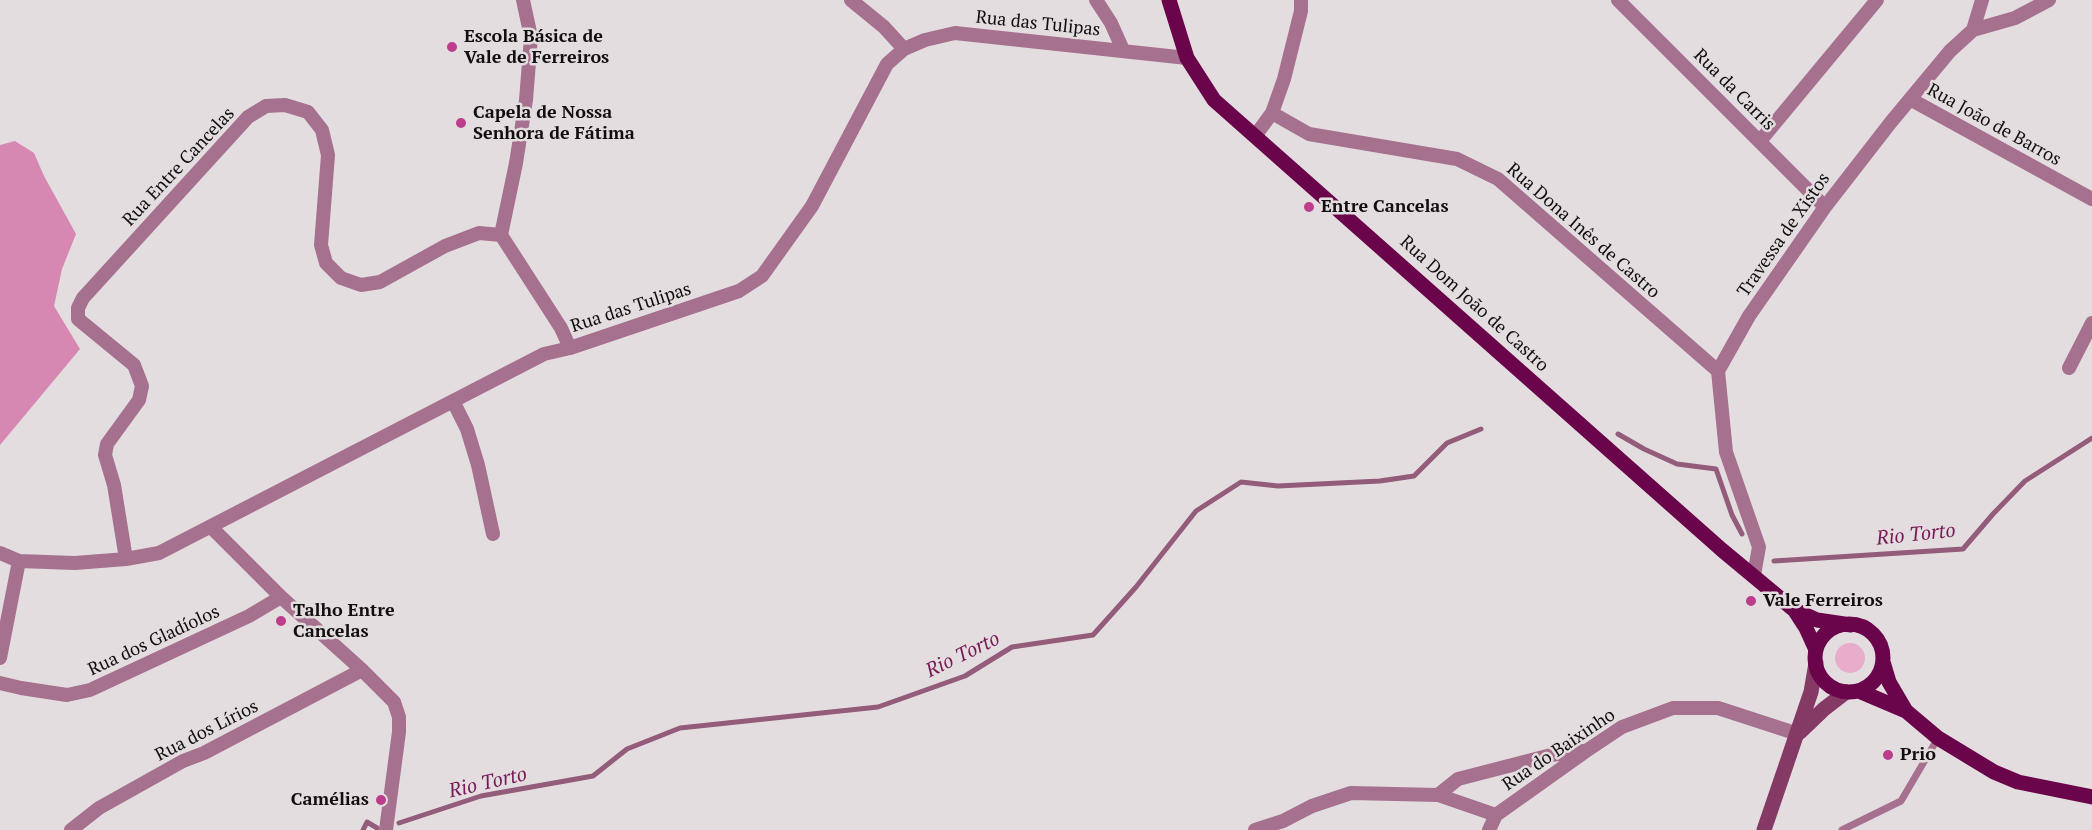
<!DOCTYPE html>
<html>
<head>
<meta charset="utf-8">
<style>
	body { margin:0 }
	canvas { display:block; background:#e4dde0 }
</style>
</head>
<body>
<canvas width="2092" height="830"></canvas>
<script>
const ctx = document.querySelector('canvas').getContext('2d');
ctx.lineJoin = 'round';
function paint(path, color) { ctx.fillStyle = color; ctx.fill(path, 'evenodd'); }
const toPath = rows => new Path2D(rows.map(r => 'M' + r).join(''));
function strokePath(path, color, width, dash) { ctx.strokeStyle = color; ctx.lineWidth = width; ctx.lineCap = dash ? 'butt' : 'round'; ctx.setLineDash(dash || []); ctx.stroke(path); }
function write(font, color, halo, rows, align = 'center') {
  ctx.font = font + ' "PT Serif",serif'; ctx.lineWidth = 5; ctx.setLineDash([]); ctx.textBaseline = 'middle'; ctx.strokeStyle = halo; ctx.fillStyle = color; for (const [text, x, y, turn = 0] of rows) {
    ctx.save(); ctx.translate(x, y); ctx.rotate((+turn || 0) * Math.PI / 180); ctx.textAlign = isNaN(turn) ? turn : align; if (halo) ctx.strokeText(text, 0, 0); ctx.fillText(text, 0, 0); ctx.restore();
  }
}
paint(toPath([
	'1835 658a15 15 0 1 1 30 0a15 15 0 1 1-30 0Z'
]), '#e9adcc');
paint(toPath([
	[15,141,34,153,44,176,76,234,62,269,54,306,80,349,0,445,0,145]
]), '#d687b2');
strokePath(toPath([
	[1618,434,1644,449,1677,464,1716,469,1732,515,1742,534],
	[1774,561,1963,549,1993,514,2025,481,2092,438],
	[399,823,481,796,593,776,627,749,680,728,878,707,965,676,1012,647,1093,635,1136,587,1196,511,1241,482,1278,486,1380,481,1414,476,1447,443,1481,429],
	[363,830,367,822,377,828]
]), '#935c7a', 5);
strokePath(toPath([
	[1842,830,1901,801,1938,738]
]), '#a6718e', 7);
strokePath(toPath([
	[523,0,531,37,526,100,516,163,501,235,561,328,570,348],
	[851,0,884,27,904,49],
	[1096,0,1111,23,1123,50],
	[1618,0,1825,207],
	[1973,30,1982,0],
	[1910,99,2092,199],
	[1272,113,1309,134,1457,159,1498,179,1718,371],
	[1255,136,1272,113,1284,79,1301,11,1301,0],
	[1760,141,1877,0],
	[2069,368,2092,323],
	[453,401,467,429,478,465,493,534],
	[211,527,281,597,362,670,394,702,399,717,399,732,386,830],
	[0,553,19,561,75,563,126,559,159,553,544,354,570,348,739,291,762,276,812,206,887,64,904,49,925,40,955,33,1187,58],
	[126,559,114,485,105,455,107,444,139,400,142,386,134,365,78,319,78,308,83,298,248,117,266,106,285,105,308,112,322,130,328,155,321,245,326,263,341,278,361,285,380,282,445,246,479,233,501,235],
	[1754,575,1759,547,1726,452,1718,371,1749,316,1825,207,1891,122,1950,51,1973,30,2015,18,2049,0],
	[0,658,19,561],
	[0,683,21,688,67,695,90,690,249,616,281,597],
	[1438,795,1458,779,1551,755,1583,751],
	[71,830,99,808,183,761,204,753,362,670],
	[1255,830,1283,821,1312,806,1351,793,1438,795,1496,815],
	[1489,830,1496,815,1586,751,1622,727,1673,708,1718,708,1798,734]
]), '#a6718e', 14);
strokePath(toPath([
	[1800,732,1824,709,1846,692],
	[1764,830,1811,692,1816,663]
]), '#853a66', 15);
strokePath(toPath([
	[1169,0,1187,58,1214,100,1722,550,1793,609,1817,620,1851,625],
	[1795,611,1806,628,1816,650],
	'1815 658a34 34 0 1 1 68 0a34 34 0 1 1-68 0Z',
	[1883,662,1889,682,1906,711],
	[1859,691,1906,711,1938,738,1994,772,2018,782,2092,797]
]), '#6b054b', 15);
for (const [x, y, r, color] of [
	[452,47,6,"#bb3d8b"],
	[461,123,6,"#bb3d8b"],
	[1309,207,6,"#bb3d8b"],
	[1751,601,6,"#bb3d8b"],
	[281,621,6,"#bb3d8b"],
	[1888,755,6,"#bb3d8b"],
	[381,800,6,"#bb3d8b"]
]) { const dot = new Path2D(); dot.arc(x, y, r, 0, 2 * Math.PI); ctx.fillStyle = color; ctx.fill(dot); strokePath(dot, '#e4dde0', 2); }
write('18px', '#110e0f', '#e4dde0', [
	["Rua das Tulipas",1038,24,6],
	["Rua da Carris",1734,90,45],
	["Rua João de Barros",1994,125,29],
	["Rua Entre Cancelas",179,167,-47],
	["Rua Dona Inês de Castro",1583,231,41],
	["Travessa de Xistos",1784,235,-55],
	["Rua Dom João de Castro",1474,304,42],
	["Rua das Tulipas",631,308,-18],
	["Rua dos Gladíolos",154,641,-25],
	["Rua dos Lírios",207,731,-27],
	["Rua do Baixinho",1559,750,-34]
]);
write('bold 18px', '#110e0f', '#e4dde0', [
	["Escola Básica de",464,37],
	["Vale de Ferreiros",464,58],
	["Capela de Nossa",473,113],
	["Senhora de Fátima",473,134],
	["Entre Cancelas",1321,207],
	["Vale Ferreiros",1763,601],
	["Talho Entre",293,611],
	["Cancelas",293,632],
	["Prio",1900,755],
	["Camélias",369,800,"right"]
], 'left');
write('italic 20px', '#771a56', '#e4dde0', [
	["Rio Torto",1916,535,-6],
	["Rio Torto",963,655,-26],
	["Rio Torto",488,783,-13]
]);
</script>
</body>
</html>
